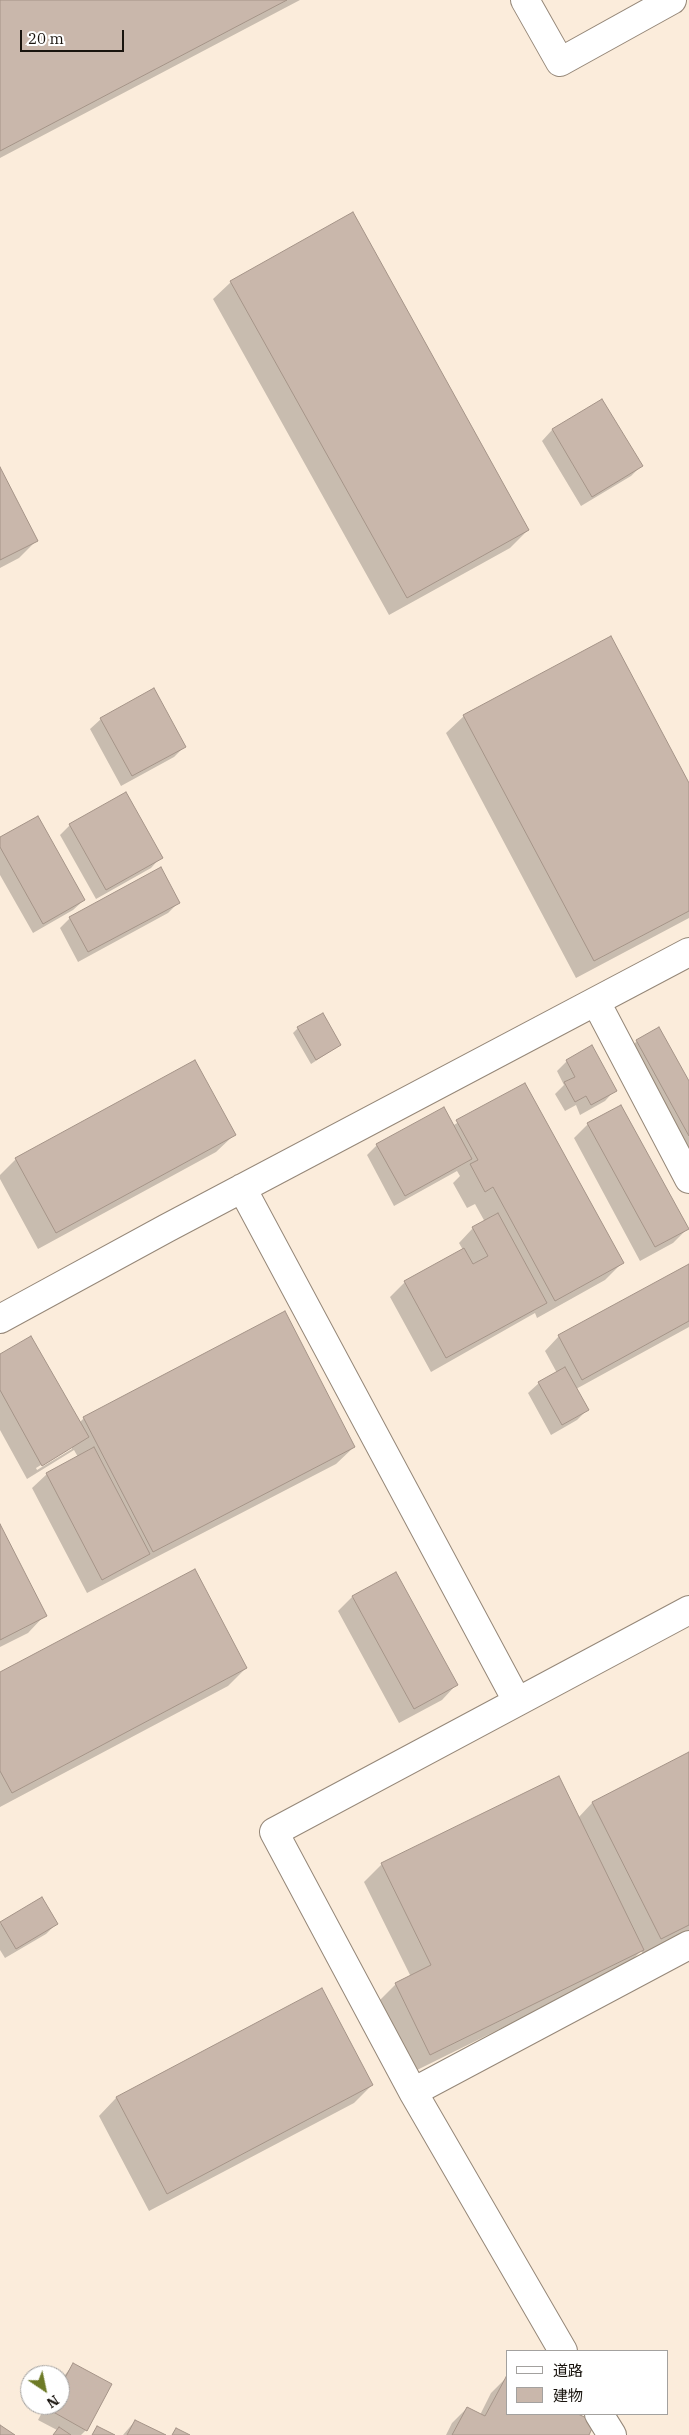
<!DOCTYPE html>
<html>
<head>
<meta charset="utf-8">
<style>
	body { margin:0 }
	#map { position:relative; width:689px; height:2435px; overflow:hidden; background:#fbecdb; font-family:"IBM Plex Serif","Noto Sans JP",serif }
	canvas { display:block }
	.legend { position:absolute; left:506px; top:2350px; width:162px; height:65px; box-sizing:border-box; background:#fff; border:1px solid #a3a19f; margin:0; padding:6px 9px; list-style:none; font-size:15px; color:#19140e }
	.legend li { display:flex; align-items:center; gap:10px; height:25px }
	.legend b { width:25px; border:1px solid #a3a19f }
	.north { position:absolute; left:20px; top:2365px; width:50px; height:50px; box-sizing:border-box; background:#fff; border:1px solid #a3a19f; border-radius:50%; rotate:146deg; font-size:14px; font-weight:700; line-height:20px; text-align:center; color:#19140e }
	.north::after { content:''; display:block; margin:auto; width:18px; height:22px; background:#6d7a26; clip-path:polygon(50% 0,100% 100%,50% 72%,0 100%) }
	.scale { position:absolute; left:20px; top:30px; width:104px; height:22px; box-sizing:border-box; border:2px solid #19140e; border-top:0; padding-left:6px; font-size:15px; line-height:18px; white-space:nowrap; color:#19140e; -webkit-text-stroke:4px #fff; paint-order:stroke }
</style>
</head>
<body>
<div id="map">
<canvas width="689" height="2435"></canvas>
<ul class="legend">
<li><b style="height:6px;background:#fff"></b>道路</li>
<li><b style="height:14px;background:#c9b7ab"></b>建物</li>
</ul>
<div class="north">N</div>
<div class="scale">20 m</div>
</div>
<script>
const ctx = document.querySelector('canvas').getContext('2d');
ctx.lineJoin = 'round';
function paint(path, color) { ctx.fillStyle = color; ctx.fill(path, 'evenodd'); }
const toPath = rows => new Path2D(rows.map(r => 'M' + r).join(''));
function strokePath(path, color, width, dash) { ctx.strokeStyle = color; ctx.lineWidth = width; ctx.lineCap = dash ? 'butt' : 'round'; ctx.setLineDash(dash || []); ctx.stroke(path); }
paint(toPath([
	[0,0,300,0,0,158],
	[231,282,528,530,510,548,389,615,213,299],
	[602,401,641,466,631,476,581,506,542,441,552,430],
	[0,470,36,541,19,558,0,568],
	[464,716,689,785,689,918,576,978,446,733],
	[101,719,184,747,174,757,121,786,90,729],
	[70,825,161,857,151,868,96,899,60,835],
	[0,839,84,900,73,910,33,933,0,875],
	[178,903,168,913,78,962,60,928,70,918],
	[298,1028,340,1045,311,1064,293,1033],
	[637,1041,689,1084,689,1165,627,1051],
	[567,1061,615,1090,605,1101,580,1115,576,1105,565,1111,555,1094,564,1085,557,1071],
	[525,1084,623,1262,605,1280,537,1318,535,1313,431,1372,390,1297,405,1282,463,1250,459,1243,473,1228,485,1222,475,1204,467,1208,453,1183,460,1176,457,1171,394,1206,367,1155,377,1145,452,1126],
	[588,1124,687,1229,673,1243,640,1261,574,1138],
	[234,1135,216,1152,38,1249,0,1179,0,1175,16,1159],
	[689,1265,689,1327,576,1389,587,1410,577,1420,551,1435,528,1393,539,1383,557,1373,545,1351,559,1336],
	[0,1355,79,1423,84,1418,354,1447,336,1464,87,1593,32,1488,47,1474,78,1457,74,1450,27,1479,0,1430],
	[72,1446,72,1449,37,1470,36,1468],
	[0,1527,45,1615,28,1633,0,1647],
	[352,1597,456,1685,442,1700,399,1723,338,1611],
	[246,1668,228,1686,0,1807,0,1674],
	[689,1753,689,1932,644,1955,641,1951,625,1967,413,2072,378,2002,396,1984,411,1977,364,1882,382,1864,578,1818,592,1803],
	[42,1899,56,1924,46,1934,5,1958,0,1950,0,1924],
	[322,1990,372,2085,354,2103,149,2211,99,2116,116,2098],
	[73,2365,86,2430,81,2435,53,2435,57,2430,38,2420,46,2405,60,2405,60,2381],
	[506,2378,508,2414,576,2414,594,2423,587,2435,446,2435,452,2423,467,2408,480,2415,491,2393],
	[135,2421,163,2435,123,2435]
]), '#0003');
const building = toPath([
	[0,0,287,0,0,151,0,0],
	[353,212,529,530,407,598,230,281,353,212],
	[602,399,643,466,592,497,552,429,602,399],
	[0,467,38,541,0,560,0,467],
	[611,636,689,783,689,911,594,961,463,715,611,636],
	[154,688,186,747,132,776,100,718,154,688],
	[126,792,163,858,106,890,69,824,126,792],
	[38,816,85,900,43,924,0,847,0,837,38,816],
	[161,867,180,903,88,952,69,917,161,867],
	[323,1013,341,1045,316,1060,297,1027,323,1013],
	[659,1027,689,1081,689,1136,636,1040,659,1027],
	[592,1045,617,1091,591,1105,586,1096,575,1102,564,1082,575,1077,566,1060,592,1045],
	[195,1060,236,1135,56,1233,15,1158,195,1060],
	[525,1083,624,1263,555,1301,493,1187,485,1192,470,1164,478,1160,456,1120,525,1083],
	[621,1105,689,1229,655,1247,587,1123,621,1105],
	[444,1107,472,1159,405,1196,376,1144,444,1107],
	[498,1213,547,1303,446,1358,404,1281,464,1248,473,1264,488,1256,472,1227,498,1213],
	[689,1264,689,1321,582,1380,558,1335,689,1264],
	[285,1311,355,1447,153,1552,83,1417,285,1311],
	[31,1336,89,1437,42,1466,0,1390,0,1354,31,1336],
	[565,1367,589,1410,562,1425,538,1382,565,1367],
	[94,1447,150,1554,102,1580,46,1473,94,1447],
	[0,1524,47,1616,0,1640,0,1524],
	[195,1569,247,1668,12,1793,0,1771,0,1672,195,1569],
	[396,1572,458,1685,414,1709,352,1596,396,1572],
	[689,1752,689,1925,661,1939,592,1802,689,1752],
	[559,1776,644,1950,430,2055,395,1983,431,1965,381,1863,559,1776],
	[42,1897,58,1924,16,1949,0,1922,42,1897],
	[322,1988,373,2085,167,2194,116,2097,322,1988],
	[73,2363,112,2384,87,2431,48,2409,50,2405,60,2405,60,2387,73,2363],
	[506,2377,508,2378,508,2414,578,2414,595,2422,589,2435,452,2435,467,2407,485,2416,506,2377],
	[135,2420,166,2435,127,2435,135,2420],
	[0,2425,15,2435,0,2435,0,2425],
	[97,2426,115,2435,92,2435,97,2426],
	[59,2427,71,2435,53,2435,59,2427],
	[176,2428,190,2435,172,2435,176,2428]
]);
paint(building, '#c9b7ab');
strokePath(building, '#a59488', 1);
const minor = toPath([
	[525,0,560,62,672,0],
	[596,1002,689,1179],
	[242,1188,517,1701],
	[0,1319,167,1228,689,952],
	[413,2092,689,1945],
	[563,2351,413,2092,274,1832,689,1610],
	[599,2414,612,2435]
]);
strokePath(minor, '#958778', 30);
strokePath(minor, '#fff', 28);
</script>
</body>
</html>
